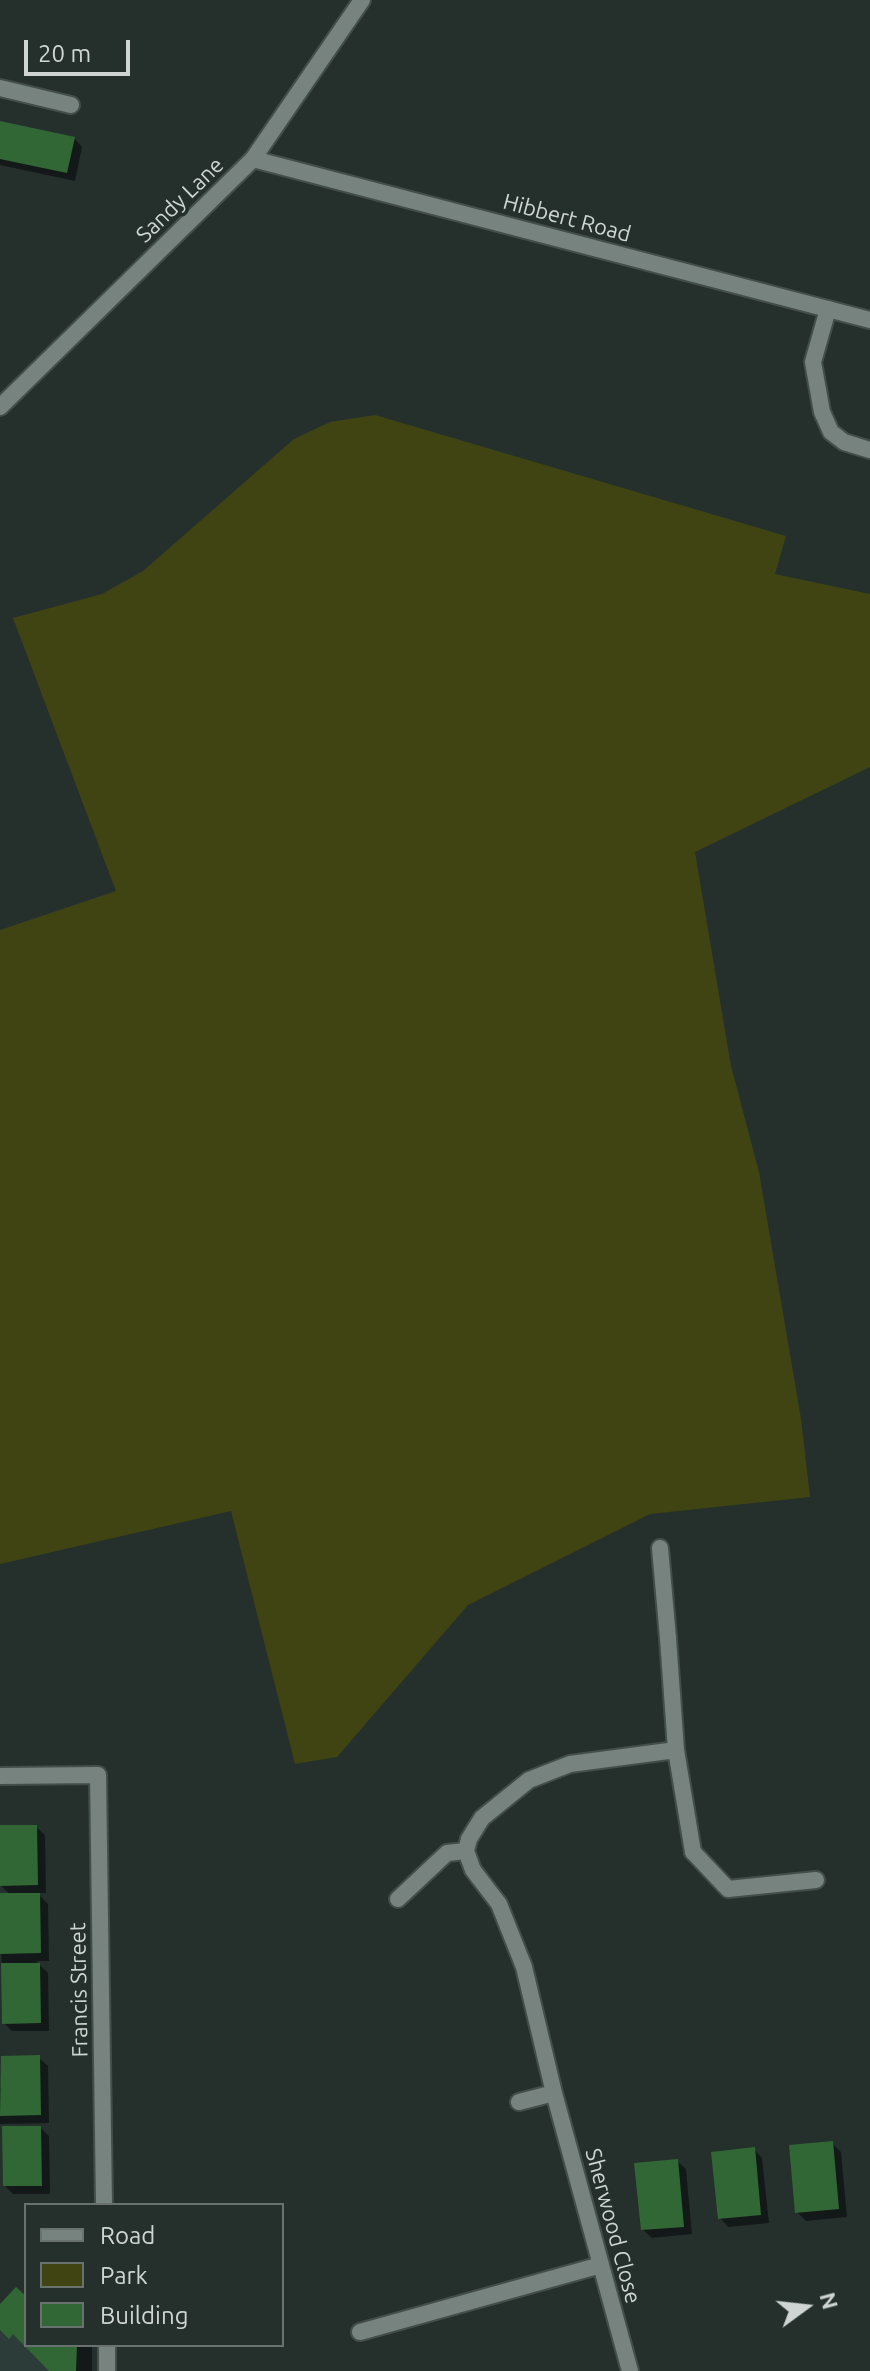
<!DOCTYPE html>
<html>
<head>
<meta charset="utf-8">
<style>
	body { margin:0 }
	#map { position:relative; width:870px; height:2371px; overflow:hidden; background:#25302d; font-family:Ubuntu,sans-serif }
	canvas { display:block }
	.legend { position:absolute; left:24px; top:2203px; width:260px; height:144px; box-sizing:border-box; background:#25302d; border:2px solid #69726f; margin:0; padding:10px 14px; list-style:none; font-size:24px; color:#ced5d3 }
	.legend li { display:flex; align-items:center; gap:16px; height:40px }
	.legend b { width:40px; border:2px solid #69726f }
	.north { position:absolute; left:766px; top:2267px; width:80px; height:80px; -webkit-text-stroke:6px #25302d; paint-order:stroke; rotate:75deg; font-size:22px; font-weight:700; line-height:32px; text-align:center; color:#ced5d3 }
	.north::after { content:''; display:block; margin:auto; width:28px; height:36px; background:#ced5d3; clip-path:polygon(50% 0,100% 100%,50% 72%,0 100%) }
	.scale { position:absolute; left:24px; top:40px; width:106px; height:36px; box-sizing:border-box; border:4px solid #ced5d3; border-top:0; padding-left:10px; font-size:24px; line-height:28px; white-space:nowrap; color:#ced5d3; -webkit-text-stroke:6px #25302d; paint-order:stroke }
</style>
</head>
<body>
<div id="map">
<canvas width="870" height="2371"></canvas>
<ul class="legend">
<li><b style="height:10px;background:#76837f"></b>Road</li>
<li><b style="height:22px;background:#404412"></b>Park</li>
<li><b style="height:22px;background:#316735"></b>Building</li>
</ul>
<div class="north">N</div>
<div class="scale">20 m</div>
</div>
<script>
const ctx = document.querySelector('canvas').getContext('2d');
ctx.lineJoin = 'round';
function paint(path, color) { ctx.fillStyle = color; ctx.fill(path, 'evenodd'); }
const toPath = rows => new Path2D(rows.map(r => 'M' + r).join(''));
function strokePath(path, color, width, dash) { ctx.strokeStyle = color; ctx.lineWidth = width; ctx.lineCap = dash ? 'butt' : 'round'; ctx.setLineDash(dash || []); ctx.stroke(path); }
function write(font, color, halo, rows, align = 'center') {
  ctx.font = font + ' Ubuntu,sans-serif'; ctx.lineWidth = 7; ctx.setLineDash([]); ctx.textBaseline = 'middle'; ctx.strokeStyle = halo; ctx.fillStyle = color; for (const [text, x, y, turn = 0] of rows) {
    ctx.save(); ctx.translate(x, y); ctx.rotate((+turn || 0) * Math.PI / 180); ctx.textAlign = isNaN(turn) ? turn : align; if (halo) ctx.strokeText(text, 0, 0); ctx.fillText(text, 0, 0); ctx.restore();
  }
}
paint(toPath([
	[26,2320,26,2345,77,2345,76,2371,0,2371,0,2330,9,2338]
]), '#2c3d39');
paint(toPath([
	[375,415,786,536,775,574,870,594,870,767,695,852,731,1066,759,1172,801,1419,810,1497,650,1514,468,1605,337,1757,295,1764,231,1511,0,1564,0,930,116,891,13,618,102,594,143,571,294,439,330,422]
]), '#404412');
paint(toPath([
	[0,123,74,138,82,147,75,181,0,165],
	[0,1827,36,1827,45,1835,46,1893,37,1893,48,1904,49,1961,36,1961,48,1973,49,2031,12,2031,4,2023,0,1924,11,1895,0,1885],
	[39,2058,48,2066,49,2123,0,2124,0,2088],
	[41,2128,49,2136,50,2194,13,2194,5,2186],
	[832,2143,841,2152,847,2217,806,2221,797,2212],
	[754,2149,762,2158,769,2223,728,2227,720,2218],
	[677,2161,686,2169,692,2234,652,2238,643,2230],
	[26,2345,92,2345,92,2371,52,2371]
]), '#0007');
paint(toPath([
	[0,121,75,137,67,173,0,159],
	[0,1825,37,1825,38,1885,0,1886],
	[0,1893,40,1893,41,1953,0,1954],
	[1,1963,40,1963,41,2023,2,2024],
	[40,2055,41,2115,0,2116,1,2056],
	[2,2126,41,2126,42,2186,3,2186],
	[833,2141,839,2209,795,2213,789,2145],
	[755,2147,761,2215,718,2219,711,2152],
	[678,2159,684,2227,641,2230,634,2163],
	[16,2287,26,2296,26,2345,77,2345,76,2371,49,2371,13,2334,9,2339,0,2330,0,2304]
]), '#316735');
const service = toPath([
	[828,309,813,362,822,412,831,432,844,442,870,450],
	[660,1548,668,1638],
	[693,1852,728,1889,816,1880],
	[398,1899,447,1853,466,1851]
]);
const minor = toPath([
	[0,88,71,105],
	[253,159,870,320],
	[668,1638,676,1750,693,1852],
	[0,1776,98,1775,104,2205],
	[554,2093,524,1967,499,1904,473,1870,466,1851,469,1839,482,1818,529,1780,570,1764,676,1750],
	[519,2102,554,2093,630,2371],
	[360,2332,601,2265],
	[107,2345,107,2371]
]);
const tertiary = toPath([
	[0,407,253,159,362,0]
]);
strokePath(service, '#444d4a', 20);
strokePath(minor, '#444d4a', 20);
strokePath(tertiary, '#444d4a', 20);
strokePath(service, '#76837f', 16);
strokePath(minor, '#76837f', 16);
strokePath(tertiary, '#76837f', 16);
write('22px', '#ced5d3', '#25302d', [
	["Sandy Lane",180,200,-44],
	["Hibbert Road",567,218,15],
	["Francis Street",79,1990,-91],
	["Sherwood Close",613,2226,75]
]);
</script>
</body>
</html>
